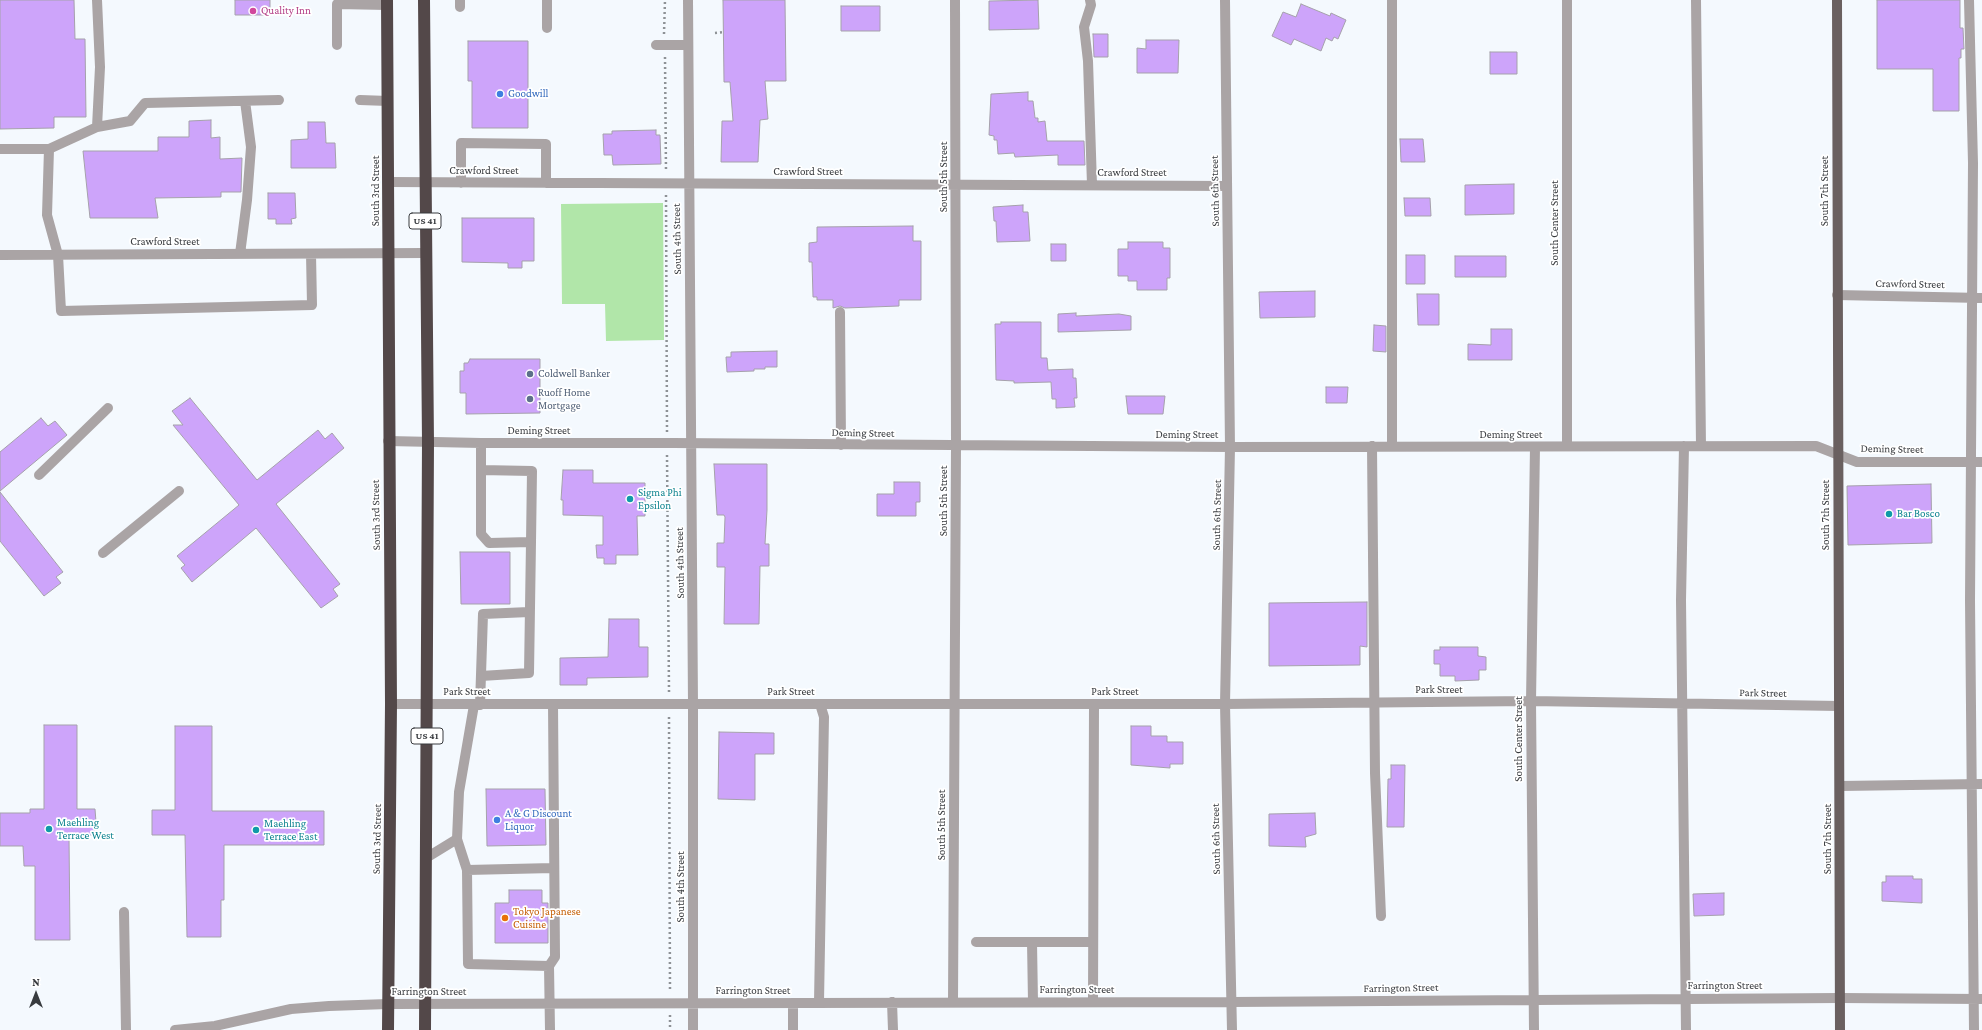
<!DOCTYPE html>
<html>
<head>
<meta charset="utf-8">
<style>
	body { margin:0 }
	#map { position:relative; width:1982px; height:1030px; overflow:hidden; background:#f4f9fe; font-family:"Crimson Pro",serif }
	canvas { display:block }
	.north { position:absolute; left:16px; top:974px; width:40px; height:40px; -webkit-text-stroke:3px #fff; paint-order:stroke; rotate:0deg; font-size:11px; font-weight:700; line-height:16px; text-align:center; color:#383b3f }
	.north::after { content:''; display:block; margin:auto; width:14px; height:18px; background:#383b3f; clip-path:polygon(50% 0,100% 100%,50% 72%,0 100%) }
</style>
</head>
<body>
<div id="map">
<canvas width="1982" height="1030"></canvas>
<div class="north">N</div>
</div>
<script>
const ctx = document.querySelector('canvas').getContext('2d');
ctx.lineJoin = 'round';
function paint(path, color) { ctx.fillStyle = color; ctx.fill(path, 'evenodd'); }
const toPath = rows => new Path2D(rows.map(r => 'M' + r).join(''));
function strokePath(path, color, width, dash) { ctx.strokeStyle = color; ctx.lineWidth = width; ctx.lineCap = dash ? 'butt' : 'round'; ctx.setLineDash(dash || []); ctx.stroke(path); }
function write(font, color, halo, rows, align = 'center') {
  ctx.font = font + ' "Crimson Pro",serif'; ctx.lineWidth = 3.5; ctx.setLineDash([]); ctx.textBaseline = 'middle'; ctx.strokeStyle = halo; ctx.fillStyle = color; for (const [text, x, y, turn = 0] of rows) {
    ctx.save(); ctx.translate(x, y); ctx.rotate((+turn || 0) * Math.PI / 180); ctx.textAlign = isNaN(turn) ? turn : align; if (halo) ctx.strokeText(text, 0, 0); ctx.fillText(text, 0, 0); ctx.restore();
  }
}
paint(toPath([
	[663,203,664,340,606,341,605,304,562,304,561,204]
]), '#b1e6a9');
const building = toPath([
	[0,0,74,0,75,39,85,39,86,117,54,117,54,128,0,129,0,0],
	[235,0,270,0,270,15,235,15,235,0],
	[723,0,785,0,786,81,765,81,768,119,760,120,758,162,721,162,722,121,733,121,730,82,724,82,723,0],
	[1038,0,1039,29,989,30,989,1,1038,0],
	[1877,0,1960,0,1960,28,1963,28,1964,49,1961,49,1961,58,1959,58,1959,111,1933,111,1933,69,1877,69,1877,0],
	[1301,4,1330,16,1331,13,1346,20,1338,39,1334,37,1332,41,1326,38,1321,51,1294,39,1291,45,1272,36,1283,12,1296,17,1301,4],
	[841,6,880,6,880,31,841,31,841,6],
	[1093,34,1108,34,1108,57,1094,57,1093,34],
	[1146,40,1179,40,1178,73,1137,73,1137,48,1146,49,1146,40],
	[468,41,528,41,528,128,472,128,472,81,468,81,468,41],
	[1490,52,1517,52,1517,74,1490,74,1490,52],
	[1028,92,1028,101,1033,101,1035,118,1038,118,1038,122,1045,121,1047,141,1084,141,1085,165,1058,165,1058,155,1015,157,1014,153,998,154,997,140,994,140,994,136,989,135,991,94,1028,92],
	[211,120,211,138,220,137,220,159,242,158,241,192,221,192,221,197,155,198,158,218,90,218,83,151,158,151,158,137,189,137,189,121,211,120],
	[308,122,325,122,326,143,335,143,336,168,291,168,291,140,308,139,308,122],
	[656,130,656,135,660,135,661,164,613,165,612,155,604,155,603,134,612,134,612,131,656,130],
	[1400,139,1423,139,1425,162,1401,162,1400,139],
	[1514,184,1514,214,1465,215,1465,185,1514,184],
	[268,193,295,193,296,218,291,219,292,224,276,224,276,219,268,219,268,193],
	[1404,198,1430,198,1431,216,1405,216,1404,198],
	[1023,205,1023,212,1028,212,1030,241,997,242,996,221,994,221,993,207,1023,205],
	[462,218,534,218,534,261,522,261,522,268,508,268,508,263,462,262,462,218],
	[913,226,913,241,921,241,921,300,899,300,899,306,845,308,840,306,833,308,833,300,817,300,817,297,813,297,812,262,809,262,809,243,817,242,817,227,913,226],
	[1128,242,1163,242,1163,248,1170,248,1170,278,1167,278,1167,290,1137,290,1137,281,1128,281,1128,276,1118,276,1118,249,1128,249,1128,242],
	[1051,244,1066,244,1066,261,1051,261,1051,244],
	[1406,255,1425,255,1425,284,1406,284,1406,255],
	[1455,256,1506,256,1506,277,1455,277,1455,256],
	[1315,291,1315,317,1260,318,1259,292,1315,291],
	[1417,294,1439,294,1439,325,1418,325,1417,294],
	[1076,313,1076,316,1119,314,1131,316,1131,330,1058,332,1058,314,1076,313],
	[1001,322,1041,322,1041,358,1047,358,1048,370,1073,369,1073,378,1076,378,1077,398,1074,398,1075,407,1056,408,1056,399,1052,399,1051,382,1014,383,1014,381,996,380,995,324,1001,324,1001,322],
	[1374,325,1386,326,1386,352,1373,351,1374,325],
	[1491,329,1512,329,1512,360,1468,360,1468,344,1491,345,1491,329],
	[777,351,777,367,765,367,765,369,754,369,754,371,727,372,726,357,731,357,731,352,777,351],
	[470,359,540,359,540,413,466,414,466,393,460,393,460,371,464,371,464,363,468,363,470,359],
	[1326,387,1348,387,1347,403,1326,403,1326,387],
	[1126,396,1165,396,1163,414,1128,414,1126,396],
	[190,398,257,480,318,430,325,439,332,433,344,448,276,504,340,584,333,589,338,596,321,608,256,528,192,582,181,568,185,565,177,556,239,505,173,425,183,425,172,411,190,398],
	[41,418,48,426,55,421,67,435,0,491,0,452,41,418],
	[714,464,767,464,767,510,765,544,769,544,769,566,760,566,759,624,724,624,725,567,717,567,717,543,724,543,725,517,724,515,717,515,714,464],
	[563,470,593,470,593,483,645,483,645,516,637,516,638,555,616,555,616,564,604,564,604,558,597,558,596,545,603,545,603,516,563,515,563,500,561,500,563,470],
	[894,482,920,482,920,502,916,502,916,516,877,516,877,494,894,494,894,482],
	[1931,484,1932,543,1848,545,1847,486,1931,484],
	[0,492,63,572,56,577,61,583,44,596,0,541,0,492],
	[460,552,510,552,510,604,461,604,460,552],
	[1367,602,1367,647,1360,646,1360,665,1269,666,1269,603,1367,602],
	[609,619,639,619,639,647,648,647,648,677,587,678,587,685,560,685,560,658,608,657,609,619],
	[1440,647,1478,647,1478,656,1486,657,1486,670,1479,670,1479,680,1455,681,1455,676,1440,676,1440,664,1434,664,1434,650,1440,650,1440,647],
	[44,725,77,725,77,809,95,809,97,835,69,836,70,940,35,940,35,866,24,866,23,846,0,846,0,813,30,813,30,809,44,809,44,725],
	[175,726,212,726,212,811,324,811,324,845,224,845,224,900,221,900,221,937,187,937,185,835,152,835,152,810,175,810,175,726],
	[1131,726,1151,726,1151,736,1167,736,1167,742,1183,742,1183,764,1170,764,1170,768,1131,765,1131,726],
	[719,732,774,733,774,754,755,754,755,800,718,799,719,732],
	[1391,765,1405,765,1404,827,1387,827,1388,779,1391,779,1391,765],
	[486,789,545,789,546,845,487,846,486,789],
	[1315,813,1316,834,1305,837,1306,847,1269,846,1269,814,1315,813],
	[1886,876,1913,876,1913,879,1922,879,1922,903,1882,901,1882,882,1886,882,1886,876],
	[509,890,542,890,542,903,548,903,548,943,495,943,495,903,509,903,509,890],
	[1724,893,1724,915,1694,916,1693,894,1724,893]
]);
paint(building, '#cda4fa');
strokePath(building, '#a5a1ab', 1);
strokePath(toPath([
	[715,33,724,32],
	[664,34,665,0],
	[665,57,666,172],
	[666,195,667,432],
	[667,455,669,692],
	[669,717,670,992],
	[670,1015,670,1030]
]), '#8e9296', 2.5, [2, 3]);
strokePath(toPath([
	[97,0,100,67,97,127,49,149,47,215,58,255,61,311,312,305,311,254],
	[460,0,460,7],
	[547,0,547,28],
	[688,0,693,704,693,1030],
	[1090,0,1091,5,1084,27,1088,61,1092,185],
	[1225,0,1230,447,1225,704,1232,1030],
	[1696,0,1701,446],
	[1969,0,1973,163,1970,600,1974,1030],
	[337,45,337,4,387,5],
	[656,45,688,45],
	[360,100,388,101],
	[97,127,130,121,145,103,279,100],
	[0,149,49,149],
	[389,182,1227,186],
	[461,183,461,143,546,144,546,183],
	[240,254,247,200,251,147,245,101],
	[0,255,425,253],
	[1837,295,1982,298],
	[840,312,841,445],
	[388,441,481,443,673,443,1230,447,1816,446,1857,462,1982,462],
	[481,443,481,534,489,543,531,542,529,673,481,676],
	[1372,446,1375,773,1381,916],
	[1392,446,1392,0],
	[1567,446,1567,0],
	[1684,446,1681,600,1686,1030],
	[481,470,532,471,531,542],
	[39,475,108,408],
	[103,553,179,491],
	[391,704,1225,704,1531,701,1839,706],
	[474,705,459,792,457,839,467,870,468,964,549,966],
	[480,705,483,614,529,612],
	[1840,786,1982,784],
	[426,858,457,839],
	[467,870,553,868],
	[124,912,126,1030],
	[976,942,1032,942],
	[819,1002,824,717,820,704],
	[892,1002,893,1030],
	[953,1002,956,446,955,0],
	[1033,1002,1032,942,1093,942],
	[1093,1002,1094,704],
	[793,1003,793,1030],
	[175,1030,215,1026,291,1009,329,1006,388,1004,1232,1002,1840,998,1982,999],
	[550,1030,549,966,555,957,553,704],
	[1534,1030,1531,701,1535,447]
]), '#aaa4a5', 10);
strokePath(toPath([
	[1837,0,1840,1030]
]), '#6a6060', 10);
strokePath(toPath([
	[387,0,391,704,388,1030],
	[424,0,428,442,425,1030]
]), '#534849', 12);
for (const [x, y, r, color] of [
	[253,11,4,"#d1479c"],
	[500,94,4,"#3f7fe0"],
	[530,374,4,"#5c6f8a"],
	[530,399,4,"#5c6f8a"],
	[630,499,4,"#0f9aa8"],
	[1889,514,4,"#0f9aa8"],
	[497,820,4,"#3f7fe0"],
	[49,829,4,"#0f9aa8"],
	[256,830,4,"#0f9aa8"],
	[505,918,4,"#e8710a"]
]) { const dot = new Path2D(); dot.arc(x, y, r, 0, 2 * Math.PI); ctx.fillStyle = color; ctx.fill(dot); strokePath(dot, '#fff', 1.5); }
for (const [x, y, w] of [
	[425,221,32],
	[427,736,32]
]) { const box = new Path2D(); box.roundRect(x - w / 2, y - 8, w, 16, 3); ctx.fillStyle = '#fff'; ctx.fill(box); strokePath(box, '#383b3f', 1); }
write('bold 10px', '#383b3f', null, [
	["US 41",425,221],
	["US 41",427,736]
]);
write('11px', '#b23c85', '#fff', [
	["Quality Inn",261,11]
], 'left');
write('11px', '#366cbe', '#fff', [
	["Goodwill",508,94],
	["A & G Discount",505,814],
	["Liquor",505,827]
], 'left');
write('11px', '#383b3f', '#fff', [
	["Crawford Street",484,171],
	["Crawford Street",808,172],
	["Crawford Street",1132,173],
	["South 5th Street",944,177,-90],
	["South 3rd Street",376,191,-90],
	["South 6th Street",1215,191,-91],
	["South 7th Street",1825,191,-90],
	["South Center Street",1555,223,-90],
	["South 4th Street",677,239,-91],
	["Crawford Street",165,242],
	["Crawford Street",1910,284,1],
	["Deming Street",539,431],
	["Deming Street",863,433,1],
	["Deming Street",1187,435],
	["Deming Street",1511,435],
	["Deming Street",1892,449,1],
	["South 5th Street",944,501,-90],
	["South 3rd Street",376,515,-91],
	["South 6th Street",1217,515,-89],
	["South 7th Street",1826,515,-90],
	["South 4th Street",680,563,-91],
	["Park Street",1439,690],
	["Park Street",467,692],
	["Park Street",791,692],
	["Park Street",1115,692],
	["Park Street",1763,693,1],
	["South Center Street",1519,739,-90],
	["South 5th Street",942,825,-90],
	["South 3rd Street",377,839,-89],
	["South 6th Street",1216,839,-91],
	["South 7th Street",1828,839,-90],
	["South 4th Street",681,887,-90],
	["Farrington Street",1725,986],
	["Farrington Street",1401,988,-1],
	["Farrington Street",1077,990],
	["Farrington Street",753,991],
	["Farrington Street",429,992]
]);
write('11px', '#4e5e75', '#fff', [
	["Coldwell Banker",538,374],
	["Ruoff Home",538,393],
	["Mortgage",538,406]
], 'left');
write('11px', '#0d838f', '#fff', [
	["Sigma Phi",638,493],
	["Epsilon",638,506],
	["Bar Bosco",1897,514],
	["Maehling",57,823],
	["Terrace West",57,836],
	["Maehling",264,824],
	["Terrace East",264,837]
], 'left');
write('11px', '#c56008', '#fff', [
	["Tokyo Japanese",513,912],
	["Cuisine",513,925]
], 'left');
</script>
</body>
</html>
